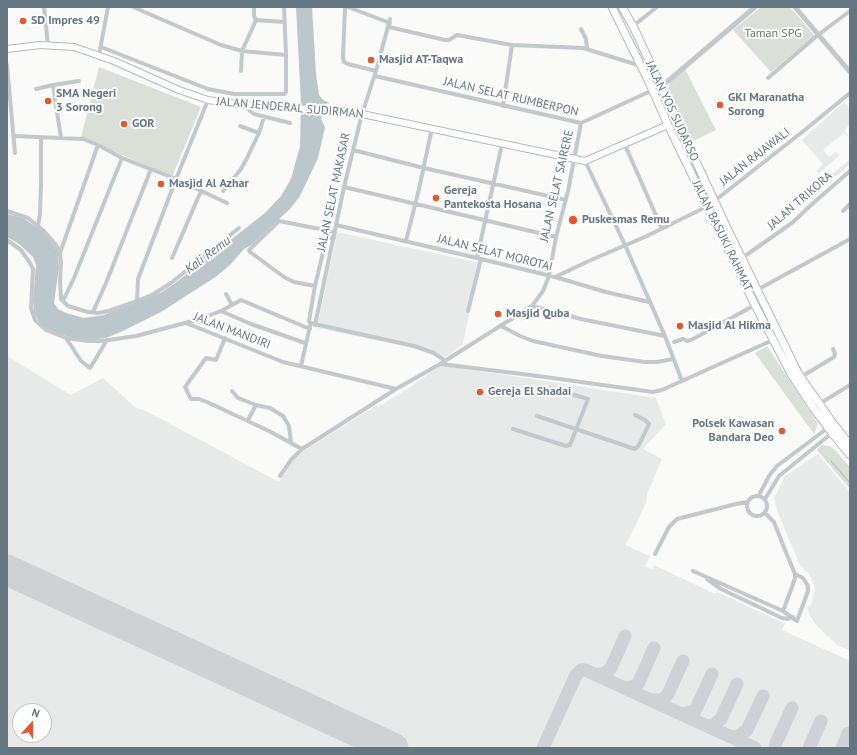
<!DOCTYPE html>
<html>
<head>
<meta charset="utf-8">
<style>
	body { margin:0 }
	#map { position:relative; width:857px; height:755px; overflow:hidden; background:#fafaf8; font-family:"PT Sans",sans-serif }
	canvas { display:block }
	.frame { position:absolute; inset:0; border:8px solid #657683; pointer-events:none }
	.north { position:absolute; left:12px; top:703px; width:40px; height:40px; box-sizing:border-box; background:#fff; border:1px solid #c1c8cd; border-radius:50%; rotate:21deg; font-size:11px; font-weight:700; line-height:16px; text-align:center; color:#657683 }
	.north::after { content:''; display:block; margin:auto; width:14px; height:18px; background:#e4572e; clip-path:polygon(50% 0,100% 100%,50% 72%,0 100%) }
</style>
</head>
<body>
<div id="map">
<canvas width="857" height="755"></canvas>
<div class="frame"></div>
<div class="north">N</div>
</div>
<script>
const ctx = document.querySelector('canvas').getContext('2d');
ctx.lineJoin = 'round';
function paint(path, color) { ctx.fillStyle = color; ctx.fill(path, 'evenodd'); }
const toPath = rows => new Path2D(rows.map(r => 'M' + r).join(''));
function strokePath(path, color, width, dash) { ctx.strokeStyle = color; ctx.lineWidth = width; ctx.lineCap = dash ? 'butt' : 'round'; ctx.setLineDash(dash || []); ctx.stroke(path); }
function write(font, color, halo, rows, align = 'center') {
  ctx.font = font + ' "PT Sans",sans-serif'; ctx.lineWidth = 4; ctx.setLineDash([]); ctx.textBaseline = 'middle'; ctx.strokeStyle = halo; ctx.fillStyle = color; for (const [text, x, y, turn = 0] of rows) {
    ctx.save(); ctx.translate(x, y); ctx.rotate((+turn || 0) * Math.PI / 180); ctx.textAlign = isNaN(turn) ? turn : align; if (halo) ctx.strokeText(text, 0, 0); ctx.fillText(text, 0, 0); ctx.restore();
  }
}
paint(toPath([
	[844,102,850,109,850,125,844,130,850,139,844,133,823,150,829,157,836,152,840,155,819,173,825,180,850,159,850,164,828,184,816,171,823,164,802,140],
	[337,232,480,263,463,344,442,360,423,350,317,328],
	[7,356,71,395,103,378,135,407,148,412,279,482,297,455,377,405,378,407,412,386,441,365,656,398,666,424,643,449,662,459,647,494,646,503,630,537,625,545,650,556,645,566,649,568,652,569,654,565,715,594,717,592,782,622,785,623,782,630,850,661,850,748,7,748],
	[20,711,44,711,44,735,20,735],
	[818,454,850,492,850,650,838,646,817,626,810,616,807,608,811,604,815,592,814,585,809,574,800,565,778,513,774,498,785,476]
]), '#e8e9e9');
paint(toPath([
	[761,7,790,7,815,36,771,72,733,30],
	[99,67,201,107,172,177,81,137],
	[685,69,716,130,689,143,666,94,671,80],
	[767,346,818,424,814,434,755,353],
	[821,445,829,446,835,450,850,467,850,489,817,450]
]), '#dadfd7');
paint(toPath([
	[296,7,312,7,316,74,319,95,323,100,330,103,324,104,323,107,321,119,325,127,318,158,300,196,290,209,251,245,244,249,231,264,217,276,161,312,125,330,106,338,91,340,72,338,54,332,41,325,34,313,33,300,36,265,33,257,19,244,7,237,7,214,23,218,41,230,52,243,58,252,59,267,54,303,58,309,66,313,84,318,104,315,160,293,174,284,265,213,281,196,291,179,300,146,301,103]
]), '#bbc7cb');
strokePath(toPath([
	[831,461,850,483]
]), '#bbc7cb', 1.5);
strokePath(toPath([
	[594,674,604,674,611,668,625,636],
	[622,687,630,688,638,684,654,648],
	[651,700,662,700,668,694,683,661],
	[681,714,695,711,712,674],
	[707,726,715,724,721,719,737,684],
	[733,737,739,736,747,730,763,696],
	[543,748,576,675,581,670,585,670,594,674,755,748],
	[775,748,776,743,792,708],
	[809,748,821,721],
	[842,748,848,733]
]), '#ced2d4', 13);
strokePath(toPath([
	[7,570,393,748]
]), '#ced2d4', 31);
const secondary = toPath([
	[7,49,40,45,74,47,114,61,179,90,208,100,251,106,332,110,362,114,585,161,668,125]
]);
const trunk = toPath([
	[612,7,648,80,668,125,755,305,791,374,814,409,832,433,850,455],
	[622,7,633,26,726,226,798,373,832,422,850,445]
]);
strokePath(secondary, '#b3babf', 8);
strokePath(trunk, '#b4b9bd', 9);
strokePath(toPath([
	[44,7,48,45],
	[133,7,221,45,242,51,286,55],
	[254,7,254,16,256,20,284,22],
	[345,7,343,58,344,62,348,64,376,71],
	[348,7,390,23],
	[633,26,657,7],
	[389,27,445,40,449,40,457,35,512,45,583,48,641,66],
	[581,29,586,39,587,49],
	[101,47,208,89,234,94,284,94,286,92,286,55,284,7],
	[99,55,108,7],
	[7,65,15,153],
	[241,71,242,51,256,20],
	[375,76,581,123,653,90],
	[768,78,818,35,850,11],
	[53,85,79,81],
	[36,89,53,85,61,138],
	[247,105,249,110,254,114,290,123],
	[503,106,512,45],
	[240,126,259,133],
	[14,136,83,139,98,145,122,158,176,179,227,203],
	[625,145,662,229],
	[353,150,424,168,566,200],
	[585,161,625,245,665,336,682,381],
	[344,187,556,237],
	[223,191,241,169,247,158,259,133,264,117],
	[7,211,28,218,44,231,56,245,60,253,61,263,60,281,61,299,68,306,88,312,98,313,109,311,137,301,138,279,176,179,208,100],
	[843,211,850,204],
	[336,225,477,258,555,277,606,292,649,302],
	[38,226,40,214,41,182,41,138],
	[334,238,329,238,326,240,315,286,309,321,310,323,414,346,434,353,445,361],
	[7,240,21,250,30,263,33,269,31,308,35,320,46,330,66,338,88,341,102,341,136,336,200,319,221,311,241,300,310,329],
	[406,241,419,189,432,128],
	[60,253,98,145],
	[172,258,201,191],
	[477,258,502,144],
	[742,258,792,223,810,206,850,171],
	[555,277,591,260,647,236,708,206,806,129,850,93],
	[315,286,294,282,284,277,250,252,249,250,279,221,335,232],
	[757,290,850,239],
	[226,294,232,305],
	[63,301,74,278,122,158],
	[137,301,152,295,171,283,239,228],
	[532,306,581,319,665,336],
	[221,311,251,324,305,343],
	[468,311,481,259],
	[93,312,106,283,151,169],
	[186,323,283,362,396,389],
	[315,325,344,187,362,114,376,71,390,19],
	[501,326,520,336,533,341,602,356,645,362,657,362,673,359],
	[66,338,81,361,90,368,107,340],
	[225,338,216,360,206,358,185,387,191,399,199,399,207,402,269,431,302,449],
	[674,342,683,339,687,341,691,340,755,305],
	[441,364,538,376,653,392,662,390,773,340],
	[301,366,310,326],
	[801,377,834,357,835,354,833,349],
	[232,391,238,398,256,405,270,408,278,413,283,416,289,426,291,442],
	[819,404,850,385],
	[537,416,635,449,639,445,649,424,645,420,635,415],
	[248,420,256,405],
	[513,429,566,446,570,445,588,399,551,388],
	[280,476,291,460,302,449,396,389,440,364,532,306,543,291,549,276,556,237,568,191,581,123],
	[759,495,769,476,777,466,829,427],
	'747 506a10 10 0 1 1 20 0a10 10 0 1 1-20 0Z',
	[765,499,779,476,832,433],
	[765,513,774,522,787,555],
	[655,554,669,527,677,519,736,504,748,502],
	[693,571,783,611,797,621,808,591,808,586,803,578,795,574],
	[707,579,721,589,782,618,788,619,793,617],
	[783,611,792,587,795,578,795,574,788,557]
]), '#c3c8cc', 4);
strokePath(toPath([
	[795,7,850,72],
	[653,90,668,81,755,7]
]), '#c3c8cc', 5);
strokePath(secondary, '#fff', 6);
strokePath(trunk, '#fff', 7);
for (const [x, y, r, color] of [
	[23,21,4,"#e4572e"],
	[371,60,4,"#e4572e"],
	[48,101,4,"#e4572e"],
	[720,105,4,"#e4572e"],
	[124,124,4,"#e4572e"],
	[161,184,4,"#e4572e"],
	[436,198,4,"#e4572e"],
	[573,220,5,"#e4572e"],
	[498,314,4,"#e4572e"],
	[680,326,4,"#e4572e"],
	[480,392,4,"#e4572e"],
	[782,431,4,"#e4572e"]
]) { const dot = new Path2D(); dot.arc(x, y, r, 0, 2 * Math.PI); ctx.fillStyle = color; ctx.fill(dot); strokePath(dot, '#fff', 1.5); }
write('bold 12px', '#657683', '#fff', [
	["SD Impres 49",31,21],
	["Masjid AT-Taqwa",379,60],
	["SMA Negeri",56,94],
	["3 Sorong",56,108],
	["GKI Maranatha",728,98],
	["Sorong",728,112],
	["GOR",132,124],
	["Masjid Al Azhar",169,184],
	["Gereja",444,191],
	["Pantekosta Hosana",444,205],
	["Puskesmas Remu",582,220],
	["Masjid Quba",506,314],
	["Masjid Al Hikma",688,326],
	["Gereja El Shadai",488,392],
	["Polsek Kawasan",774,424,"right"],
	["Bandara Deo",774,438,"right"]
], 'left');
write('12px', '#687a64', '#fff', [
	["Taman SPG",773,34]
]);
write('12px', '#657683', '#fff', [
	["JALAN SELAT RUMBERPON",511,97,13],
	["JALAN JENDERAL SUDIRMAN",290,108,5],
	["JALAN YOS SUDARSO",672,111,65],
	["JALAN RAJAWALI",755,157,-38],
	["JALAN SELAT SAIRERE",557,186,-77],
	["JALAN SELAT MAKASAR",334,192,-78],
	["JALAN TRIKORA",800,201,-41],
	["JALAN BASUKI RAHMAT",722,236,64],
	["JALAN SELAT MOROTAI",495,253,14],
	["JALAN MANDIRI",232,331,21]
]);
write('italic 13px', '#60757c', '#fff', [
	["Kali Remu",208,255,-37]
]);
</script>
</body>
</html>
